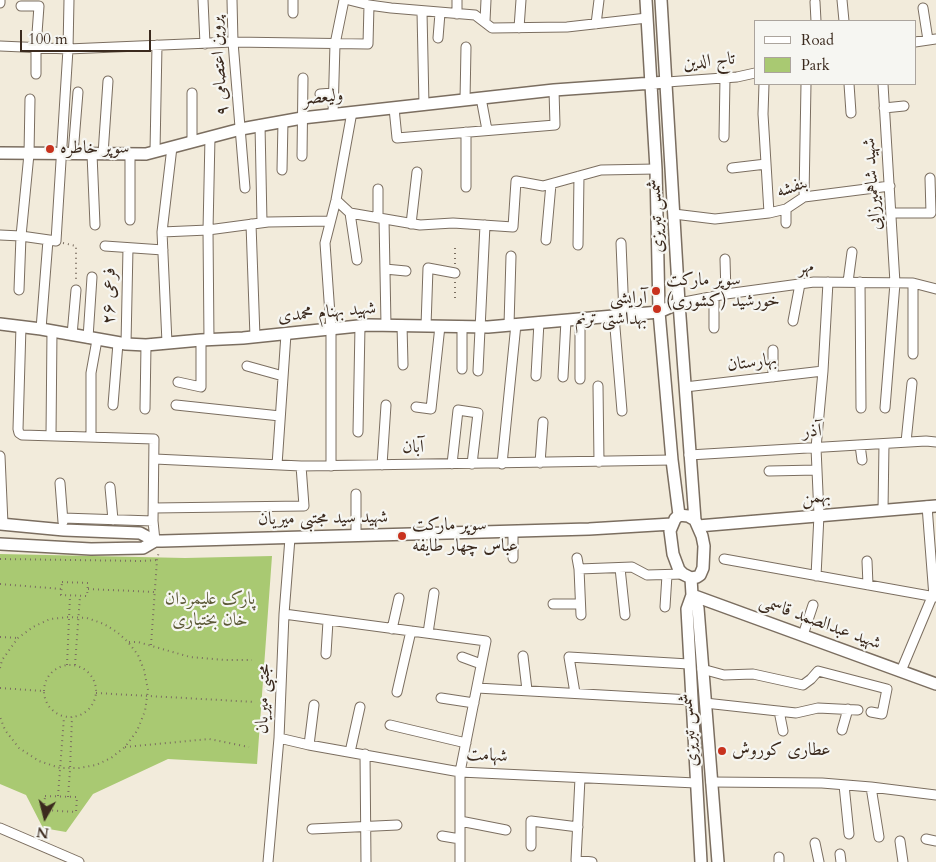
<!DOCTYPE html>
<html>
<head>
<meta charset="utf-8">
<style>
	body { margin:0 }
	#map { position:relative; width:936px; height:862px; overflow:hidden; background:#f2ebdb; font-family:Cardo,serif }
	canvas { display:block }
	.legend { position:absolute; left:754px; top:20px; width:162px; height:65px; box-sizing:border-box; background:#f6f6f2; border:1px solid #aba49d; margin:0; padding:6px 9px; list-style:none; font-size:15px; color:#3b2a1e }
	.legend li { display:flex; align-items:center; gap:10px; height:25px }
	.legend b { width:25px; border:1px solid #aba49d }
	.north { position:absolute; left:20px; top:792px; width:50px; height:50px; -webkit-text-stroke:4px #f6f6f2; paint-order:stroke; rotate:188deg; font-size:14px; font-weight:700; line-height:20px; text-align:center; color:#3b2a1e }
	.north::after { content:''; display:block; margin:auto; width:18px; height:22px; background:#3b2a1e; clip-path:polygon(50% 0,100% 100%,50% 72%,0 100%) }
	.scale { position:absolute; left:20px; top:30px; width:131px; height:22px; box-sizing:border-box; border:2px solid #3b2a1e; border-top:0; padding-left:6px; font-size:15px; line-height:18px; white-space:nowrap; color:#3b2a1e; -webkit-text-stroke:4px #f6f6f2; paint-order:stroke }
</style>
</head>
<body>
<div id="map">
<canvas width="936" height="862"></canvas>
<ul class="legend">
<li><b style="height:6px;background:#fff"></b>Road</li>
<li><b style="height:14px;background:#a9c972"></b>Park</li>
</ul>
<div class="north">N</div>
<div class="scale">100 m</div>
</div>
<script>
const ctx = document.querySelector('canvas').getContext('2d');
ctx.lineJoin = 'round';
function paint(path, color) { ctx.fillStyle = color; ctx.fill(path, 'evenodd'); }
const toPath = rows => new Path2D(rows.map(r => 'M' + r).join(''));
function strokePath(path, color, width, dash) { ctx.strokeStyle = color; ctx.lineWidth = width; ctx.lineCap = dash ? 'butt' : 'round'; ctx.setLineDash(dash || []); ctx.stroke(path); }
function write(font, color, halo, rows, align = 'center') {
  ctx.font = font + ' Cardo,Amiri,serif'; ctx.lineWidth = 4.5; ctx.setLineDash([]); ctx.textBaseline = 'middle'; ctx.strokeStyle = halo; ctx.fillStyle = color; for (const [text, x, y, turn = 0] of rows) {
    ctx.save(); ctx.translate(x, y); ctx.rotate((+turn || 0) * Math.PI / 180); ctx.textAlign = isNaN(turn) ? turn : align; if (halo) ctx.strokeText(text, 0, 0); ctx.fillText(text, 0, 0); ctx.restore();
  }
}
paint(toPath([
	[0,554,185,558,272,556,257,764,168,759,93,794,66,832,43,828,26,795,0,784]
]), '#a9c972');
const street = toPath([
	[203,0,205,44],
	[232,0,233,42,245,188],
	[293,0,293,13],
	[349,0,369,5,391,8,475,15,492,28,567,27,647,18],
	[842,0,844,21],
	[815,2,816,21],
	[0,3,0,0],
	[21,6,39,6,36,47,36,74],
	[923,8,928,40],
	[422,12,424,105],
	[457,14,457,0],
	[485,21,486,0],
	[596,24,599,0],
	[519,28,521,0],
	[438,38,440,13],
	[915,42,936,39],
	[0,46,68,49,233,42,368,44,369,5],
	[667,82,737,77,755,73],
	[764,84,763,114,769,213],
	[849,84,851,113],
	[883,84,895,283,885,408],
	[320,94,333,93],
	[481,98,487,130],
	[465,100,466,47],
	[394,108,397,138,555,125,554,90],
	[884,108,904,106],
	[333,114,335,44,344,0],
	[260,125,262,222],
	[466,132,466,187],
	[724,137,725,78],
	[192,142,192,93],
	[155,151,157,45],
	[73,154,78,92],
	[92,154,95,225],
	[103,154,108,81],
	[302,156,303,78],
	[732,168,766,164],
	[282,170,283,121],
	[804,197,806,84],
	[336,200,350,213,420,225,453,223,513,227,516,181,543,186,601,170,656,169],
	[786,209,786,223],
	[350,213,357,260],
	[892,213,931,213,930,178],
	[674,214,715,219,769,213,786,209,804,197,890,186],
	[378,218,378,189],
	[384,219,386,325],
	[130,220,130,154],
	[251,224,255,337],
	[411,224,417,172],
	[162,232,208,230,268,222,330,221],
	[0,235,21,236,56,241,68,49,69,0],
	[546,240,551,184],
	[621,243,624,315],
	[578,245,579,176],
	[105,246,163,250],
	[725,259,726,294],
	[385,269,406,271],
	[848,282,852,252],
	[860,282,861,408],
	[19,290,21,236,29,154,30,99],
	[714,296,714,328],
	[679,303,726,294,814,282,913,283,936,289],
	[614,316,622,411],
	[580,319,580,379],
	[793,321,800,284],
	[402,325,403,365],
	[509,325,511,256],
	[21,326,18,429,19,433,22,435,154,439,153,521,155,541],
	[426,326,428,268,455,273],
	[462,326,462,369],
	[41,329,48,240],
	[72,335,76,290],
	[88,338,92,277],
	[209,340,208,230,210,137],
	[167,343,162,232,172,147],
	[126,344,128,248],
	[913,354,913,283],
	[247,366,283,376],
	[478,371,485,225],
	[536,376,539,322],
	[563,377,566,320],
	[773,377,773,350],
	[178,382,201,387,201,340],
	[598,386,599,462],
	[685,387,823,371],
	[113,405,118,343],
	[176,405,280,416],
	[416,407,431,409,440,326],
	[145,409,146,345],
	[358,432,360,326],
	[51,435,52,331],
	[91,437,91,373,97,340],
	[906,442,912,383],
	[860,445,862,460],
	[689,455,926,441,936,442],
	[0,456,3,524],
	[155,459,301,466,672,460],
	[540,463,543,422],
	[452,464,458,410,478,413,472,464],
	[502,464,516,324],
	[277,465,286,334],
	[382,465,386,405],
	[331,466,331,329,325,243,336,200,352,112],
	[769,471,817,470],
	[60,483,63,522],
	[110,487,113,520],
	[356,494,356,536],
	[927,506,934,597],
	[154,508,304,506,301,466],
	[883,510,884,444],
	[63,518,153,521],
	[513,532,513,558],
	[577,558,579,569,632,567,647,575,683,574],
	[724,559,936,597],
	[867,561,868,585],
	[620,568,625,615],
	[579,569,581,615],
	[816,576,819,515,816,448,823,371,828,282],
	[553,604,580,604],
	[665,607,667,575],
	[284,614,486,641,460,772,460,862],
	[392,629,399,598],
	[428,633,434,593],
	[803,635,813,605],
	[326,654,328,621],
	[523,656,527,690],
	[462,657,481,664],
	[702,669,724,675,753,674,803,685,811,679,818,671,887,689,882,714,871,712],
	[901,671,932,597],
	[477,688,691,700],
	[397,692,411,631],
	[575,693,569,657,689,664],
	[441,698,474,703],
	[705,703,796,713,818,708,858,710],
	[779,711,783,731],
	[390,725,466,743],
	[842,730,848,709],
	[279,738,309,745,460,772,696,783],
	[309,745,314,705],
	[350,752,360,707],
	[365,754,366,862],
	[580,778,576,860,592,862],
	[711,782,822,783,871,787,936,795],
	[844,785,849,834],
	[871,787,879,837],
	[460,821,506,830],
	[0,828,79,862],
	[312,829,397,825],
	[442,836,460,839],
	[926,839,936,841],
	[900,841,903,862],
	[815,843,819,862],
	[531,846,531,821,578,827],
	[840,854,841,862],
	[268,862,279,738,284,614,290,538],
	[779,862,779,857]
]);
const secondary = toPath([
	[646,0,656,169,659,312,672,460,679,515],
	[661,0,679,303,695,520],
	[0,153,146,154,241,129,302,118,554,90,667,82],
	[0,324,41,329,126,344,146,345,201,340,243,338,368,325,488,327,659,312,679,303],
	[679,515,688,516,695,520,702,536,704,546,703,568,700,575,697,577,691,578,683,574,679,570,673,554,670,531,675,519,679,515],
	[0,524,64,530,140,533,155,541,162,541,589,529,672,524],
	[698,526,936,506],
	[0,544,91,549,143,548,155,541],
	[691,578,692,595,698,608,718,862],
	[692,595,687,609,701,862],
	[692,595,936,684]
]);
strokePath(street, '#7b6e60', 11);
strokePath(secondary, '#7b6e60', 14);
strokePath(toPath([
	[63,243,76,246,76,282],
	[455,264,455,248],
	[455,282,455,299],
	[0,559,143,561,157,560],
	[62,582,88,583,87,596,61,595,62,582],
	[0,584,62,589],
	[88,589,155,592],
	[0,637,18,638],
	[129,642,138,642,190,657,225,660,252,660],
	[151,645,157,560,159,551],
	'44 691a26 26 0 1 1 52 0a26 26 0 1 1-52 0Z',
	[67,665,70,596],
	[75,665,80,596],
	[0,668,2,660,18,638,33,627,50,619,69,617,87,618,104,624,117,632,128,642,138,655,144,670,148,690,145,711,137,731,125,747,111,758,96,765,79,768,60,768,39,761,19,748,5,730,0,717],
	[0,688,43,691],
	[96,693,255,702],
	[125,747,209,739,249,747],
	[45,796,77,797,76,812,44,810,45,796],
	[58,796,64,717],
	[68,797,70,770,72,717]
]), '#7b6e60', 2, [1, 4]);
strokePath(street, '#fff', 9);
strokePath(secondary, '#fff', 11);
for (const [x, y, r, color] of [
	[50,149,5,"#c8321e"],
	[656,291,5,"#c8321e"],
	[657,309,5,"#c8321e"],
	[402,536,5,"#c8321e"],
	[722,751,5,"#c8321e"]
]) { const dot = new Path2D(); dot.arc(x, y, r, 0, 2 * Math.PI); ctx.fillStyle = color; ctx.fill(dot); strokePath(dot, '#f6f6f2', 2); }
write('18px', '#3b2a1e', '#f6f6f2', [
	["تاج الدین",709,62,-6],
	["پروین اعتصامی ۹",220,66,-94],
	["ولیعصر",323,98,-6],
	["شهید شاهمیرزایی",873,184,-94],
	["بنفشه",792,188,-20],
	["شمس تبریزی",657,216,-93],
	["مهر",806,268,-5],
	["فرعی ۲۶",110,296,-89],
	["شهید بهنام محمدی",327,313,-5],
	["بهارستان",752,363,-7],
	["آذر",812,432,-3],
	["آبان",413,448,-1],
	["بهمن",816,498,-5],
	["شهید سید مجتبی میریان",323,519,-1],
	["شهید عبدالصمد قاسمی",820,623,20],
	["مجتبی میریان",264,699,-88],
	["شمس تبریزی",690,730,-95],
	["شهامت",487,756,3]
]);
write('18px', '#3b2a1e', '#f6f6f2', [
	["سوپر خاطره",60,149],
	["سوپر مارکت",666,281],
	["خورشید (کشوری)",666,302],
	["آرایشی",647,299,"right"],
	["بهداشتی ترنم",647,320,"right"],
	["سوپر مارکت",412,526],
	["عباس چهار طایفه",412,547],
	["عطاری کوروش",732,751]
], 'left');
write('18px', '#5c5a37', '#f6f6f2', [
	["پارک علیمردان",210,600],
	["خان بختیاری",210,621]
]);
</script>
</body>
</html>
